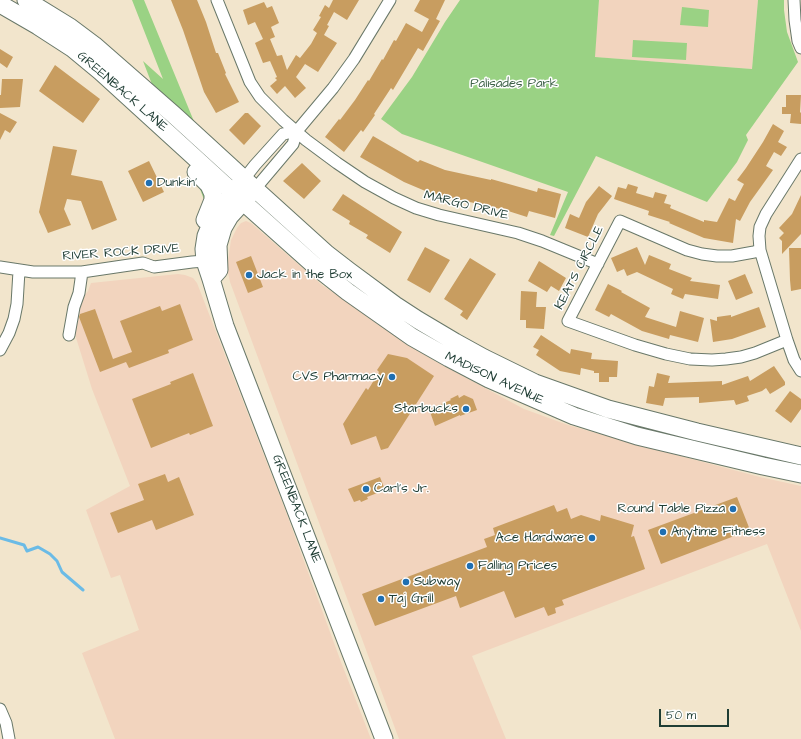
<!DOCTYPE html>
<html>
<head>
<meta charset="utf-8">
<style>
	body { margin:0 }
	#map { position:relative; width:801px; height:739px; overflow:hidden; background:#f2e5cc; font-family:"Architects Daughter",sans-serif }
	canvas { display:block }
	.scale { position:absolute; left:659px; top:709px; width:70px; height:18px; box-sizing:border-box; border:2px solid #1f3d34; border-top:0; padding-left:5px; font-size:12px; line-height:14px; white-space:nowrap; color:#1f3d34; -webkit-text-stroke:3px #fff; paint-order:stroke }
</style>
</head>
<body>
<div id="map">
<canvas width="801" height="739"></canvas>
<div class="scale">50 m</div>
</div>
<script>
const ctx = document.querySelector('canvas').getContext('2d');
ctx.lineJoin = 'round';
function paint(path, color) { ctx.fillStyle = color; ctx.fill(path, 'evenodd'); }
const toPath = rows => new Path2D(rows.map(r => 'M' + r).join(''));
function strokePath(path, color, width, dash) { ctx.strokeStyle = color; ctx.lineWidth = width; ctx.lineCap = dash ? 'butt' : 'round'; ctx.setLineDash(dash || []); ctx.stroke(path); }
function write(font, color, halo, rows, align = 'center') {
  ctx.font = font + ' "Architects Daughter",sans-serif'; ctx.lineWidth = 3; ctx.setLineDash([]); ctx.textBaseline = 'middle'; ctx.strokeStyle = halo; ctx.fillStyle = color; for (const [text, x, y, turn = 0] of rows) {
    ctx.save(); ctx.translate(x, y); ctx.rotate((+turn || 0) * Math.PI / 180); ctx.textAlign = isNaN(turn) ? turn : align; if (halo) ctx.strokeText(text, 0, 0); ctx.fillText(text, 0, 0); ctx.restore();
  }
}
paint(toPath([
	[599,0,758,0,752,69,594,57],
	[246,221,251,223,322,285,433,360,524,409,568,425,635,444,760,477,801,486,801,631,767,544,472,656,506,739,399,739,230,282,227,267,231,240,237,228,241,223],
	[178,274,185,275,193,278,197,283,286,512,341,662,371,739,115,739,82,653,139,630,120,575,111,578,86,510,130,486,92,389,73,328,77,306,88,291,91,283]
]), '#f2d4be');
paint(toPath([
	[132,0,144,0,235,221,215,229,176,125,163,113,143,61,163,79],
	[460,0,599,0,595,57,752,69,758,0,784,0,784,10,787,32,798,62,746,135,748,140,737,162,707,202,596,156,554,236,550,235,568,192,402,134,381,119,412,77,445,22],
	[682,7,709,10,708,27,680,25],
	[633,40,687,43,686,60,632,57]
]), '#9ad284');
strokePath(toPath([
	[0,538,24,545,27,551,38,547,50,554,57,561,62,572,83,590]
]), '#6bbbe6', 3);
paint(toPath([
	[171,0,197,0,206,22,216,53,218,53,226,73,225,74,239,102,216,113,204,92,183,30],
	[333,0,359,0,347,20,334,12,327,25,329,26,324,35,337,43,318,72,305,64,296,77,306,88,295,98,285,86,277,94,270,86,277,80,275,78,277,77,270,61,263,63,255,43,263,39,255,22,248,25,243,10,264,2,267,8,272,6,279,23,271,27,275,37,270,39,277,56,282,55,287,70,296,55,300,58,311,44,317,33,313,30,321,17,319,16,325,5,329,8],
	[420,0,445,0,436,19,440,21,423,51,418,48,393,90,391,88,374,114,375,115,363,132,361,130,344,152,325,137,339,119,340,120,355,100,368,80,369,81,382,59,383,60,394,40,396,41,406,23,422,32,429,19,414,11],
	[0,49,13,57,7,68,0,63],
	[55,65,100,99,83,123,39,91],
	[2,79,23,79,20,107,0,108,0,95,1,95],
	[786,95,801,95,800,112,801,113,801,124,790,123,791,114,782,114,782,107,786,107],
	[0,113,17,122,10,133,5,130,0,140],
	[245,113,248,113,261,126,244,145,229,130],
	[773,124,784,131,778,142,787,147,781,156,774,152,766,166,773,170,750,202,740,221,736,219,733,243,704,238,669,223,670,222,648,215,649,211,614,199,618,187,626,189,628,184,638,187,636,193,653,198,655,192,667,195,664,203,671,205,670,208,704,222,704,220,717,222,729,198,735,201,744,184,737,180,746,168,763,142],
	[373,136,418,162,420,160,445,170,491,180,491,179,537,192,538,188,561,194,555,218,529,211,527,217,505,210,430,193,404,182,360,157],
	[53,146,77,150,71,175,102,181,117,220,92,230,81,201,67,199,64,209,71,225,48,233,39,212],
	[149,161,164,192,143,202,128,171],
	[302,163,321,181,304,199,283,181],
	[599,186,612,196,598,214,588,237,565,228,570,214,579,218,586,202],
	[343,194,402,232,390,253,366,238,368,235,349,224,350,221,332,210],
	[801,195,801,234,782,254,782,241,779,238,784,233,779,228,792,214],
	[425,247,450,260,430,293,407,280],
	[637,247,645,265,649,255,671,264,669,269,692,278,690,281,720,285,718,299,685,294,683,299,671,294,673,289,637,272,627,276,624,269,617,272,611,258],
	[789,248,801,248,801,289,791,291,790,280],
	[251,256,263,287,248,293,236,262],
	[470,258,496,274,467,320,460,315,463,311,444,299],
	[539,261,566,278,559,291,551,286,547,292,528,281],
	[745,274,753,293,736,300,728,281],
	[608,284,622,291,621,292,650,308,645,317,676,327,680,311,704,318,698,342,670,335,669,339,642,331,611,314,609,317,595,310],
	[521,291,537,292,536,307,546,307,544,329,526,328,526,320,520,320],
	[180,304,193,340,168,350,169,353,129,368,126,362,100,372,79,317,80,314,95,309,113,359,132,352,120,321,160,306,162,311],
	[759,307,766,327,732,339,713,342,710,319,717,321,717,317,731,315,731,317],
	[541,335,570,354,571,349,592,353,591,359,618,361,617,377,609,377,609,382,599,382,599,373,594,373,594,371,581,368,580,375,560,371,536,355,539,350,533,347],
	[388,354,407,358,434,376,388,448,381,450,376,436,351,445,343,424,366,388,368,390,379,372,377,370],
	[774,366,785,382,785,385,770,394,766,388,762,391,747,396,749,401,736,405,734,400,699,403,699,397,665,398,663,406,646,403,649,386,654,387,657,373,670,376,668,383,722,381,722,385,748,376,750,381],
	[193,373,213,426,190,435,189,433,151,448,132,399,171,384,170,382],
	[790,391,801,399,801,409,791,423,775,411],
	[458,395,459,398,464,395,473,399,477,410,460,416,460,415,435,426,429,409,451,400,450,399],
	[165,474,168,482,179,477,194,515,156,530,152,520,118,533,110,513,144,500,138,484],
	[380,477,385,490,367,497,368,499,361,502,360,500,354,502,348,489],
	[737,497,750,530,661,564,648,530],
	[554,505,557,512,567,508,571,519,581,515,600,521,601,515,634,525,631,537,634,536,645,569,562,600,564,605,555,608,556,613,548,616,544,607,515,618,504,591,460,608,456,596,375,626,362,594,487,547,484,539,495,535,493,528]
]), '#c89d60');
const street = toPath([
	[217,0,250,82,260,97,283,120,306,140,337,163,365,182,394,198,416,208,439,215,518,233,542,241,598,264],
	[794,0,795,20,798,41,801,48],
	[801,159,766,214,760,227,759,236,760,250,787,340,794,360,801,371],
	[244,179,255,165,283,134,297,131],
	[255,189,293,144,297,131,333,88,354,59,390,0],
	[760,250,754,252,732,256,717,256,702,254,687,250,620,221,568,321,635,345,666,354,690,359,712,360,726,359,741,357,755,353,787,340],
	[0,267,33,272,82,272,143,263,154,267,192,262,205,261,209,256],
	[69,335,74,307,79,293,82,272],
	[0,350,9,333,14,319,17,304,19,271],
	[0,709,6,723,9,739]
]);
const primary = toPath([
	[26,0,70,27,94,45,174,115,244,179,327,254,349,271,395,305,418,320,455,342,484,358,535,383,608,409,697,432,801,456],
	[0,4,38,26,72,48,101,72,249,207,315,266,348,292,412,337,449,358,489,379,574,416,637,436,763,466,801,474],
	[196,172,209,185,213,194,213,200,205,220],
	[240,184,225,203,211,224,206,236,204,249,205,261,211,279,225,326,384,739],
	[211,279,219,270,218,245,223,228,230,216,250,194]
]);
strokePath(street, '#697869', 13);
strokePath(primary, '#697869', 19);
strokePath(street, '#fff', 11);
strokePath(primary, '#fff', 17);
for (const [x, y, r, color] of [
	[149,183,4,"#1f6fb2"],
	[249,275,4,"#1f6fb2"],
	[392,377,4,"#1f6fb2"],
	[466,409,4,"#1f6fb2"],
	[366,489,4,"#1f6fb2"],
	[733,509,4,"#1f6fb2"],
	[663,532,4,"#1f6fb2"],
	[592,538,4,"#1f6fb2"],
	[470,566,4,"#1f6fb2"],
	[406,582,4,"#1f6fb2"],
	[381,599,4,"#1f6fb2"]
]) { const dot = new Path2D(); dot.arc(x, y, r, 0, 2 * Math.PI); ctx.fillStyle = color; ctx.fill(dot); strokePath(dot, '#fff', 1.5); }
write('13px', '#3e6248', '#fff', [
	["Palisades Park",514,84]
]);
write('13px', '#1f3d34', '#fff', [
	["GREENBACK LANE",122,92,41],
	["MARGO DRIVE",466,206,14],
	["RIVER ROCK DRIVE",121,253,-4],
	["KEATS CIRCLE",580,268,-63],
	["MADISON AVENUE",494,379,25],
	["GREENBACK LANE",296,509,69]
]);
write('13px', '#1f3d34', '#fff', [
	["Dunkin'",157,183],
	["Jack in the Box",257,275],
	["CVS Pharmacy",384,377,"right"],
	["Starbucks",458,409,"right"],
	["Carl's Jr.",374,489],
	["Round Table Pizza",725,509,"right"],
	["Anytime Fitness",671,532],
	["Ace Hardware",584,538,"right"],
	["Falling Prices",478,566],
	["Subway",414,582],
	["Taj Grill",389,599]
], 'left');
</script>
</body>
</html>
